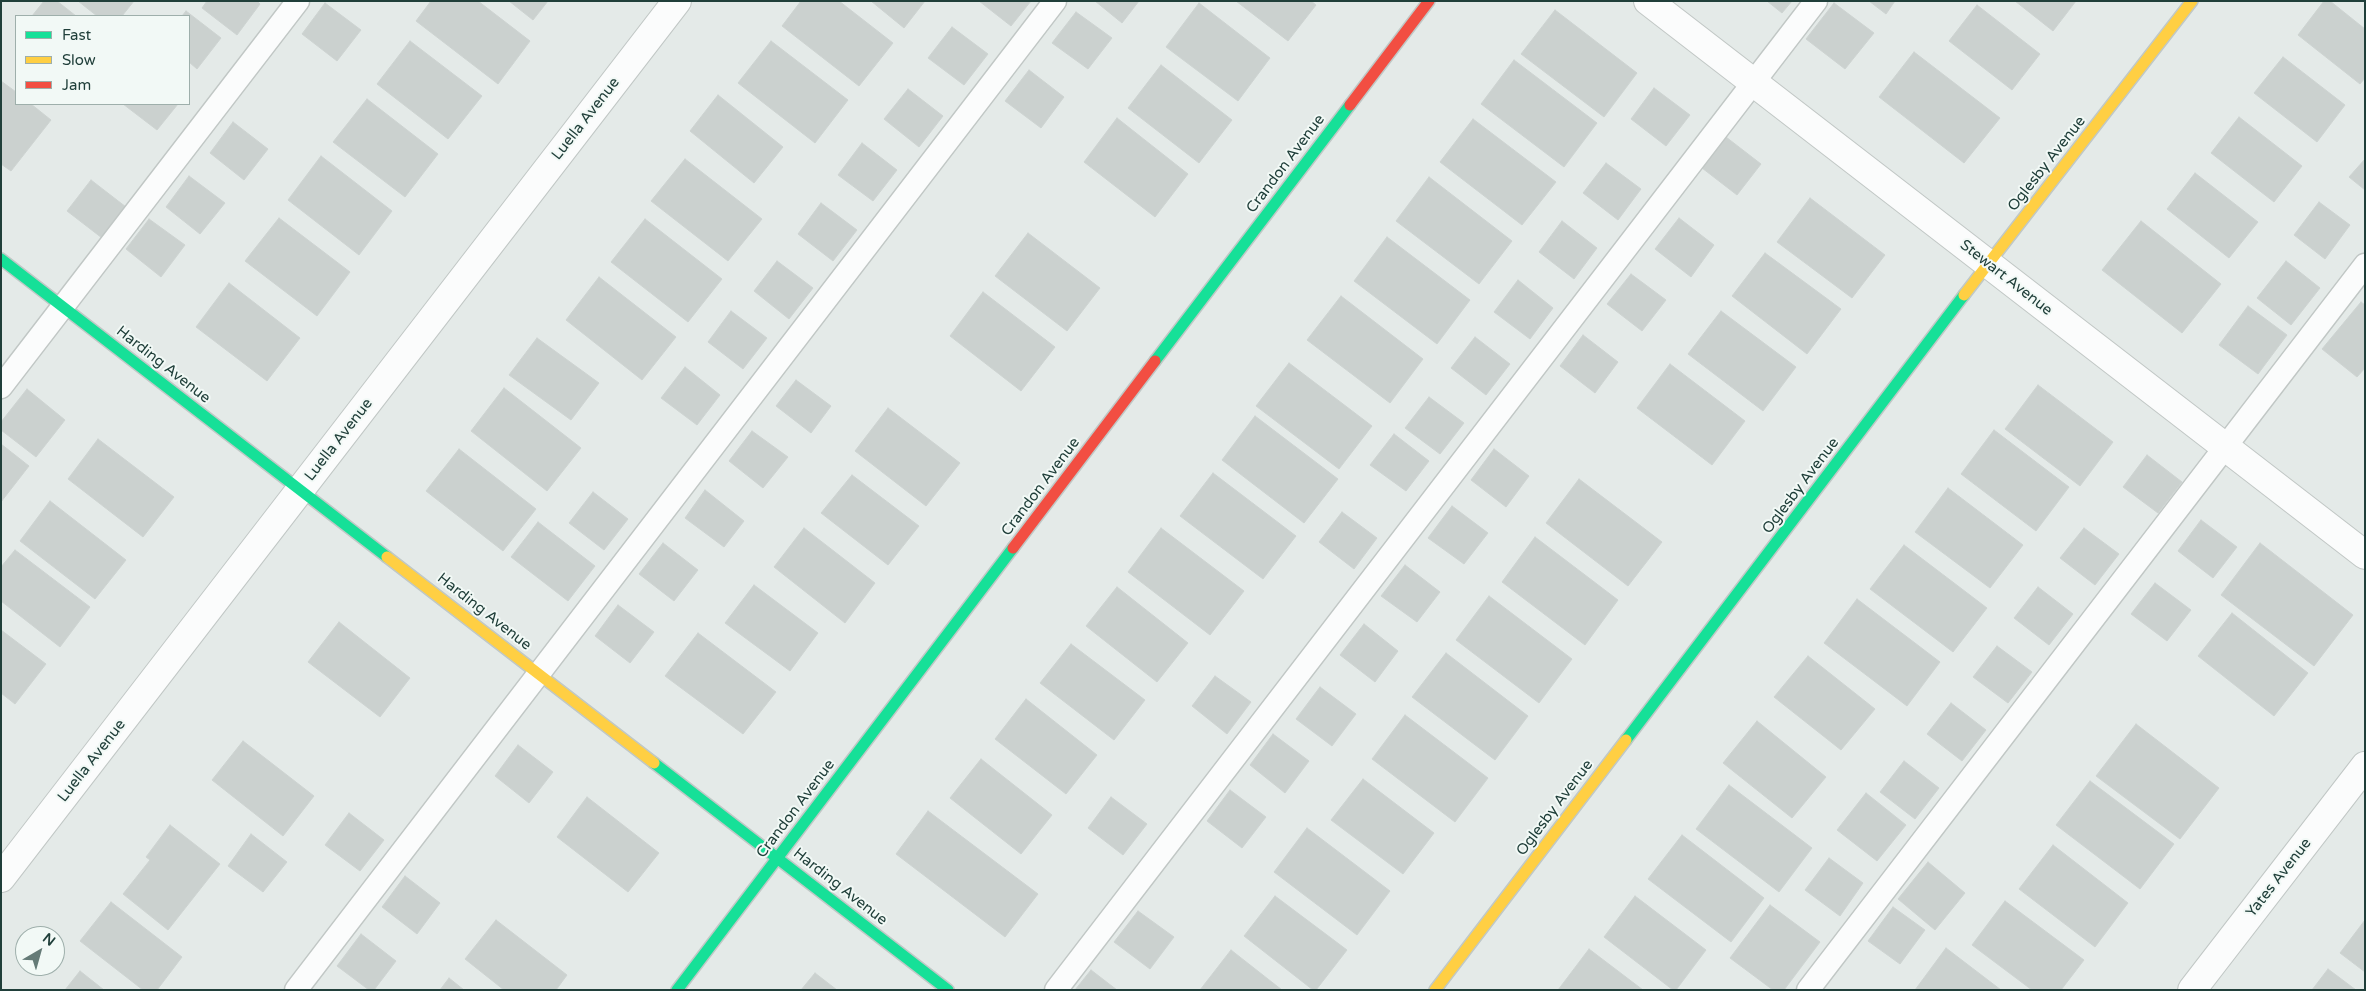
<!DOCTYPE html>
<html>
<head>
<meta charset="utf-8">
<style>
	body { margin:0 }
	#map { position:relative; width:2366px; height:991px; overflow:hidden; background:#e4eae8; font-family:"Varela Round",sans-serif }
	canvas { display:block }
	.frame { position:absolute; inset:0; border:2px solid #203f3a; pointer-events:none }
	.legend { position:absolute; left:15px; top:15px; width:175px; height:90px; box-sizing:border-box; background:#f2f9f6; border:1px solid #9eafab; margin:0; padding:6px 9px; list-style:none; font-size:15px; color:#203f3a }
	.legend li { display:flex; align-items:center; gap:10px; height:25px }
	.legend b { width:25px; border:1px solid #9eafab }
	.north { position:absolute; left:15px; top:926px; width:50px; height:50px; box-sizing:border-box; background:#f2f9f6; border:1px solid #9eafab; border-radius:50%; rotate:38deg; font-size:14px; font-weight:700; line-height:20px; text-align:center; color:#203f3a }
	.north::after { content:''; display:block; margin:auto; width:18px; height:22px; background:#657b77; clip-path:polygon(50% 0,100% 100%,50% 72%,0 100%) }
</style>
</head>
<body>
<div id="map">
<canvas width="2366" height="991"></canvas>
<div class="frame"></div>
<ul class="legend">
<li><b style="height:6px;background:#16e098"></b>Fast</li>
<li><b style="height:6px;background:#ffcf43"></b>Slow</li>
<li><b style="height:6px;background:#f24e42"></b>Jam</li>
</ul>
<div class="north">N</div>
</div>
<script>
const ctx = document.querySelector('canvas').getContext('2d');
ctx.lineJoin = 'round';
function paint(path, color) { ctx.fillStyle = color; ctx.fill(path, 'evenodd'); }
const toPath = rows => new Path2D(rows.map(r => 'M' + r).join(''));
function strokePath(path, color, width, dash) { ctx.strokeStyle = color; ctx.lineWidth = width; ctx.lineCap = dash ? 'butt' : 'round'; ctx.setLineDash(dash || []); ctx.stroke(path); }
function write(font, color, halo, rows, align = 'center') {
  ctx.font = font + ' "Varela Round",sans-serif'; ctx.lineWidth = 4; ctx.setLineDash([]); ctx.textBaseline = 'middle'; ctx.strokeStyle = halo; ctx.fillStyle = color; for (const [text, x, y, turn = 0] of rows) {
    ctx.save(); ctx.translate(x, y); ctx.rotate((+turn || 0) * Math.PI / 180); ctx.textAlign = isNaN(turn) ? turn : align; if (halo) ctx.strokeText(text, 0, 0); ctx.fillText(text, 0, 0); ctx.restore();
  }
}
const building = toPath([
	[44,1,57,1,76,16,32,16,44,1],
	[78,1,134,1,122,16,97,16,78,1],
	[207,1,257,1,260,4,237,35,202,8,207,1],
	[431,1,478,1,530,41,498,84,416,21,431,1],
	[509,1,548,1,533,20,509,1],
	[801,1,839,1,893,43,859,86,782,26,801,1],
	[871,1,925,1,904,28,871,1],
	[979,1,1031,1,1011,26,979,1],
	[1095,1,1139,1,1122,23,1095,1],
	[1236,1,1311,1,1316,5,1288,41,1236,1],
	[1767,1,1792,1,1782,13,1767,1],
	[1869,1,1895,1,1886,14,1869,1],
	[2015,1,2076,1,2053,31,2015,1],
	[2324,1,2330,1,2365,29,2365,78,2360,84,2298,35,2324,1],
	[325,3,361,30,337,61,302,34,325,3],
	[1199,3,1270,58,1238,101,1166,47,1199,3],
	[1834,3,1874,33,1845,69,1806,39,1834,3],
	[1977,5,2040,54,2012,90,1949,41,1977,5],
	[1555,10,1637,73,1604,117,1521,54,1555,10],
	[186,11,221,38,197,69,189,62,189,16,182,16,186,11],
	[1076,12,1112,38,1088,69,1052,43,1076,12],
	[952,27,988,54,964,85,928,58,952,27],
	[410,41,482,96,448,139,377,84,410,41],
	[771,41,848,100,815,143,738,83,771,41],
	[1914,52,2000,118,1964,163,1879,97,1914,52],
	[2283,57,2345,105,2317,142,2254,93,2283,57],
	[1514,60,1597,123,1564,167,1481,104,1514,60],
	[1161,65,1232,120,1199,163,1128,108,1161,65],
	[1029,70,1064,97,1041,128,1005,101,1029,70],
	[1,81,16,92,16,104,31,104,51,120,11,171,1,164,1,81],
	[1654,88,1690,115,1666,146,1631,119,1654,88],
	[908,89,943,116,919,147,884,119,908,89],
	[718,95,783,147,754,183,690,131,718,95],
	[367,99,438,154,405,197,333,142,367,99],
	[123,104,178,104,157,130,123,104],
	[2239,117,2302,166,2274,202,2211,153,2239,117],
	[1117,118,1188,174,1155,217,1084,162,1117,118],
	[1473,119,1556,182,1522,225,1440,162,1473,119],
	[233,122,268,149,244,180,210,153,233,122],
	[1726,137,1761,164,1737,195,1702,168,1726,137],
	[862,143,897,170,873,201,838,175,862,143],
	[321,156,392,211,359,255,288,200,321,156],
	[685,159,762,219,728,261,651,201,685,159],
	[2365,159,2365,190,2349,177,2365,159],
	[1606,163,1641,189,1618,220,1583,193,1606,163],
	[2195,173,2258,222,2229,258,2167,209,2195,173],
	[189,176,225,203,200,234,166,207,189,176],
	[1429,177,1512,241,1479,284,1396,221,1429,177],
	[91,180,126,207,102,238,67,211,91,180],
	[1810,198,1885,255,1852,298,1777,242,1810,198],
	[2319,202,2350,225,2325,259,2294,235,2319,202],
	[821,203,857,230,833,261,798,234,821,203],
	[279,218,350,272,317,316,245,261,279,218],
	[1679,218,1714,245,1691,277,1655,249,1679,218],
	[149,219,185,245,161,277,126,249,149,219],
	[645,219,722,279,688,322,611,262,645,219],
	[1562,221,1597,248,1574,279,1539,252,1562,221],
	[2141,221,2221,284,2182,333,2102,270,2141,221],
	[1028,233,1100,288,1067,331,995,276,1028,233],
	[1387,237,1470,300,1437,344,1354,281,1387,237],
	[1765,253,1841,309,1807,354,1732,296,1765,253],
	[777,261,813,288,789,319,754,291,777,261],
	[2286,261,2320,288,2291,325,2257,298,2286,261],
	[1631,274,1666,300,1642,331,1607,304,1631,274],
	[599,277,676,337,642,380,566,320,599,277],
	[1518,280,1553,308,1530,339,1494,312,1518,280],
	[229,283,300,338,267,381,196,327,229,283],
	[983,292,1055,347,1021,391,950,336,983,292],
	[1341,296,1423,359,1390,403,1307,340,1341,296],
	[2361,302,2365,305,2365,368,2357,377,2322,349,2361,302],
	[2248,306,2287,335,2258,374,2219,345,2248,306],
	[731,311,767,338,743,369,708,342,731,311],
	[1721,311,1796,367,1763,411,1688,354,1721,311],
	[1583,335,1618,362,1595,393,1560,366,1583,335],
	[1475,337,1510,364,1486,395,1451,368,1475,337],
	[537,338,599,383,571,420,509,375,537,338],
	[1289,363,1372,426,1339,469,1256,406,1289,363],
	[1670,364,1745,421,1712,465,1637,408,1670,364],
	[685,367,720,395,697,425,661,398,685,367],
	[796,380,831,406,811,433,776,406,796,380],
	[2038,385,2113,442,2080,486,2005,429,2038,385],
	[504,388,581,448,547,491,471,431,504,388],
	[27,389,65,420,36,457,1,430,1,422,27,389],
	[1429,397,1464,423,1440,454,1405,428,1429,397],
	[888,408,960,463,926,506,855,451,888,408],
	[1255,416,1338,479,1304,523,1222,460,1255,416],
	[1994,430,2069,487,2036,531,1961,474,1994,430],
	[752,431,788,457,763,488,729,461,752,431],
	[1394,434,1429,461,1406,491,1370,465,1394,434],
	[98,439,174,497,143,537,68,479,98,439],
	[1,444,29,466,1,502,1,444],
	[459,449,536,509,503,551,426,491,459,449],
	[1494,449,1529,476,1506,507,1471,480,1494,449],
	[2147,455,2182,482,2158,513,2123,487,2147,455],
	[1213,473,1296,536,1263,579,1180,516,1213,473],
	[852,475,919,526,888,565,821,513,852,475],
	[1579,479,1662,542,1628,586,1546,523,1579,479],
	[1948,488,2023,545,1990,588,1915,532,1948,488],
	[705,490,744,521,724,547,685,518,705,490],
	[593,492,628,519,604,550,569,523,593,492],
	[50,501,126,560,95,599,20,541,50,501],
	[1452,506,1488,533,1464,564,1428,538,1452,506],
	[1342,512,1377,538,1354,569,1319,542,1342,512],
	[2201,520,2237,547,2213,578,2178,551,2201,520],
	[538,522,595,566,568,601,511,557,538,522],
	[804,528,875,583,845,623,774,567,804,528],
	[1161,528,1244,591,1210,635,1128,572,1161,528],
	[2084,528,2119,554,2095,585,2060,558,2084,528],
	[1535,537,1618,600,1585,645,1502,582,1535,537],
	[663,543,698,570,674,601,639,574,663,543],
	[2260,543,2353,615,2314,666,2221,595,2260,543],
	[1904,545,1987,608,1953,652,1870,589,1904,545],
	[15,550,90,607,60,647,1,601,1,567,15,550],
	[1405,565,1440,592,1417,622,1381,596,1405,565],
	[2155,583,2191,610,2167,641,2131,614,2155,583],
	[754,585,818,633,790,671,725,623,754,585],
	[1117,587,1188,643,1157,682,1086,626,1117,587],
	[2038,587,2073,614,2049,645,2014,618,2038,587],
	[1489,596,1572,659,1539,703,1456,640,1489,596],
	[1857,599,1940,662,1907,706,1824,643,1857,599],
	[618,605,654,632,630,663,595,636,618,605],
	[2232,613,2308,673,2274,716,2198,656,2232,613],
	[339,622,410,678,380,717,308,662,339,622],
	[1364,624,1398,651,1375,682,1340,655,1364,624],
	[1,630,46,664,15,704,1,693,1,630],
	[698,633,776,692,743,734,665,676,698,633],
	[1071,644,1145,700,1114,740,1040,683,1071,644],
	[1997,646,2032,672,2008,703,1973,677,1997,646],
	[1446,653,1528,716,1495,760,1412,697,1446,653],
	[1808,656,1875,709,1841,750,1774,697,1808,656],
	[1215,676,1251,702,1227,734,1192,706,1215,676],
	[1320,687,1356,714,1332,746,1296,719,1320,687],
	[1026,699,1097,755,1066,794,995,739,1026,699],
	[1951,703,1986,730,1962,761,1927,734,1951,703],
	[1405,715,1488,778,1455,822,1372,759,1405,715],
	[1757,721,1826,777,1792,818,1723,763,1757,721],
	[2136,724,2219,788,2180,839,2096,776,2136,724],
	[1273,734,1309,761,1285,793,1250,765,1273,734],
	[243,741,314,796,283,836,212,780,243,741],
	[518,745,553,772,529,803,495,776,518,745],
	[981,759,1052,815,1021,854,950,798,981,759],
	[1904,761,1939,788,1915,819,1880,792,1904,761],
	[1363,779,1434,833,1403,874,1331,820,1363,779],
	[2090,781,2174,844,2140,889,2056,825,2090,781],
	[1729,785,1812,848,1779,892,1696,829,1729,785],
	[1230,790,1266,817,1242,848,1207,821,1230,790],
	[1866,793,1906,825,1877,861,1837,830,1866,793],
	[587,797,659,853,628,892,557,837,587,797],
	[1111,797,1147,824,1123,855,1088,828,1111,797],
	[928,811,1038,894,1005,937,896,854,928,811],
	[349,813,384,840,360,871,325,845,349,813],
	[170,825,220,864,168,930,123,894,150,860,146,857,170,825],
	[1307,828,1390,891,1357,935,1274,872,1307,828],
	[251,834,287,862,263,892,228,866,251,834],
	[1682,835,1764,898,1731,942,1648,879,1682,835],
	[2053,845,2128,903,2095,947,2019,889,2053,845],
	[1829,858,1863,883,1840,916,1805,890,1829,858],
	[1928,862,1965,893,1935,930,1898,899,1928,862],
	[405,876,440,903,417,934,382,907,405,876],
	[1275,896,1347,950,1316,990,1313,990,1244,936,1275,896],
	[1635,896,1706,950,1676,990,1673,990,1604,937,1635,896],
	[2005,901,2084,960,2061,990,2032,990,1972,945,2005,901],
	[111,902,182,957,157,990,143,990,80,941,111,902],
	[1770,905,1820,942,1784,990,1773,990,1730,958,1770,905],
	[1893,907,1925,930,1900,964,1868,941,1893,907],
	[1138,911,1174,937,1150,969,1114,942,1138,911],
	[496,920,567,975,556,990,504,990,465,959,496,920],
	[2365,920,2365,972,2340,953,2365,920],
	[361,934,396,961,374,990,369,990,337,966,361,934],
	[1946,948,2001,990,1915,990,1946,948],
	[1589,949,1643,990,1558,990,1589,949],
	[1231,950,1282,990,1200,990,1231,950],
	[2328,969,2356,990,2312,990,2328,969],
	[1091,970,1117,990,1075,990,1091,970],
	[80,971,104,990,65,990,80,971],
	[815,973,837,990,801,990,815,973],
	[449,978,464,990,440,990,449,978]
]);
paint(building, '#cbd1cf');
strokePath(building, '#cdd3d1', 1);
const lane = toPath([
	[1,387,298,1],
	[296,990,1055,1],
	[1056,990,1816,1],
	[1808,990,2365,265]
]);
const street = toPath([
	[1648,1,2365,555],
	[1,878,677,1],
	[2192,990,2365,766]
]);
const fast = toPath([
	[1,259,387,557],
	[1155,361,1350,105],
	[1626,740,1964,295],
	[654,763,948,990],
	[677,990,1013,548]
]);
const slow = toPath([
	[1964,295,2192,1],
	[387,557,654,763],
	[1435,990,1626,740]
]);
const jam = toPath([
	[1350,105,1429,1],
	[1013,548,1155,361]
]);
strokePath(lane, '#c1c7c5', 25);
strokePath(street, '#c1c7c5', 30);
strokePath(fast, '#c0c8c6', 14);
strokePath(slow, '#c0c8c6', 14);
strokePath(jam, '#c0c8c6', 14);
strokePath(lane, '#fbfcfc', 22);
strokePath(street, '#fbfcfc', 28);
strokePath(fast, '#16e098', 11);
strokePath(slow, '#ffcf43', 11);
strokePath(jam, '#f24e42', 11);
write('15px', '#203f3a', '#f2f9f6', [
	["Luella Avenue",586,119,-52],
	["Crandon Avenue",1286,164,-53],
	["Oglesby Avenue",2047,164,-52],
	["Stewart Avenue",2006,278,38],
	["Harding Avenue",163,365,38],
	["Luella Avenue",339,440,-52],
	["Oglesby Avenue",1801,486,-53],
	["Crandon Avenue",1041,487,-53],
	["Harding Avenue",484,612,38],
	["Luella Avenue",92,761,-52],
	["Oglesby Avenue",1555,808,-53],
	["Crandon Avenue",796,809,-53],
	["Yates Avenue",2279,878,-52],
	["Harding Avenue",840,887,38]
]);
</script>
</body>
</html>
